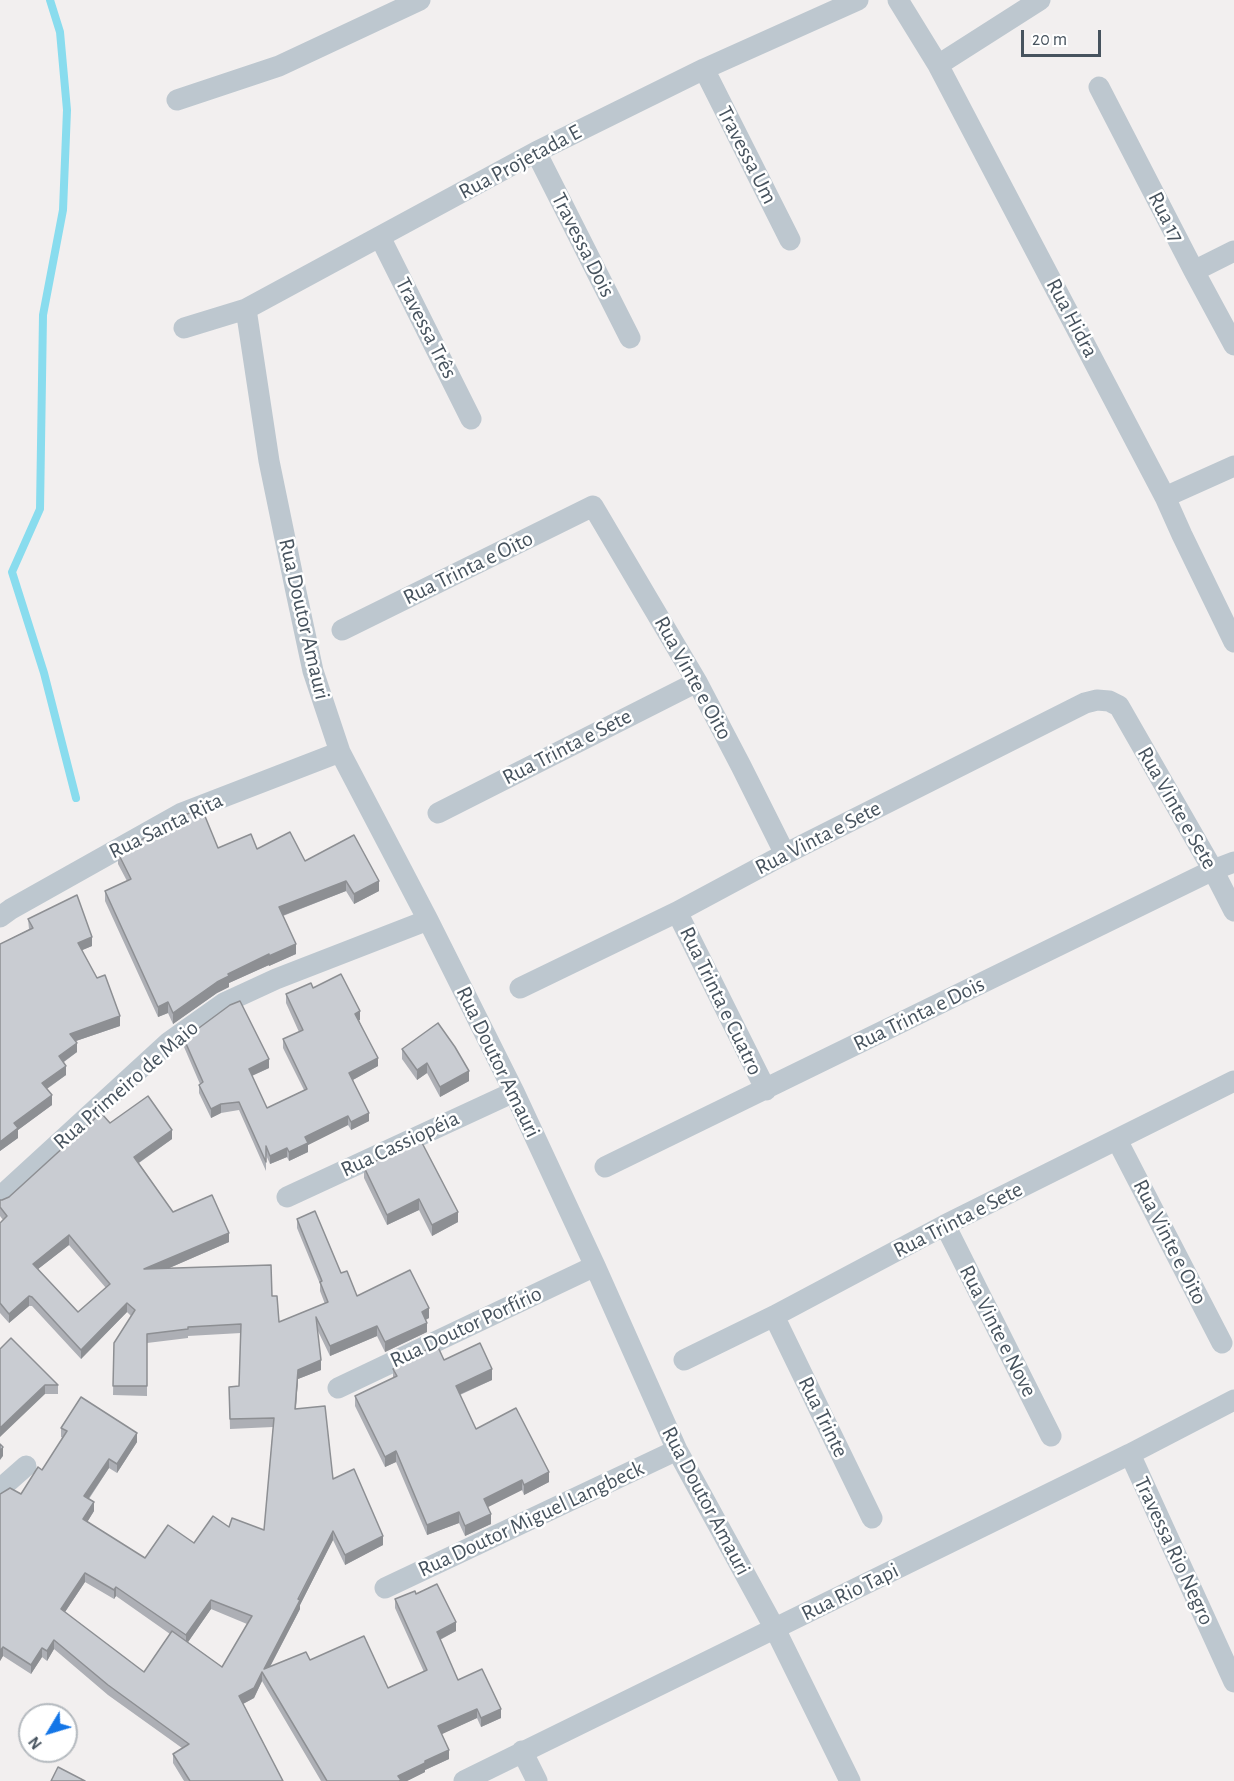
<!DOCTYPE html>
<html>
<head>
<meta charset="utf-8">
<style>
	body { margin:0 }
	#map { position:relative; width:1234px; height:1781px; overflow:hidden; background:#f2efef; font-family:"Alegreya Sans",sans-serif }
	canvas { display:block }
	.north { position:absolute; left:18px; top:1703px; width:60px; height:60px; box-sizing:border-box; background:#fff; border:2px solid #b5babf; border-radius:50%; rotate:232deg; font-size:16px; font-weight:700; line-height:24px; text-align:center; color:#47535e }
	.north::after { content:''; display:block; margin:auto; width:21px; height:27px; background:#1476e7; clip-path:polygon(50% 0,100% 100%,50% 72%,0 100%) }
	.scale { position:absolute; left:1021px; top:30px; width:80px; height:27px; box-sizing:border-box; border:3px solid #47535e; border-top:0; padding-left:8px; font-size:18px; line-height:21px; white-space:nowrap; color:#47535e; -webkit-text-stroke:4px #fff; paint-order:stroke }
</style>
</head>
<body>
<div id="map">
<canvas width="1234" height="1781"></canvas>
<div class="north">N</div>
<div class="scale">20 m</div>
</div>
<script>
const ctx = document.querySelector('canvas').getContext('2d');
ctx.lineJoin = 'round';
const toPath = rows => new Path2D(rows.map(r => 'M' + r).join(''));
function strokePath(path, color, width, dash) { ctx.strokeStyle = color; ctx.lineWidth = width; ctx.lineCap = dash ? 'butt' : 'round'; ctx.setLineDash(dash || []); ctx.stroke(path); }
function paint(path, color) { ctx.fillStyle = color; ctx.fill(path, 'evenodd'); }
function write(font, color, halo, rows, align = 'center') {
  ctx.font = font + ' "Alegreya Sans",sans-serif'; ctx.lineWidth = 5; ctx.setLineDash([]); ctx.textBaseline = 'middle'; ctx.strokeStyle = halo; ctx.fillStyle = color; for (const [text, x, y, turn = 0] of rows) {
    ctx.save(); ctx.translate(x, y); ctx.rotate((+turn || 0) * Math.PI / 180); ctx.textAlign = isNaN(turn) ? turn : align; if (halo) ctx.strokeText(text, 0, 0); ctx.fillText(text, 0, 0); ctx.restore();
  }
}
strokePath(toPath([
	[50,0,60,32,67,110,63,210,43,315,40,509,12,572,44,673,76,798]
]), '#89dcee', 8);
strokePath(toPath([
	[898,0,938,65,1165,497,1182,535,1234,642],
	[938,65,1040,0],
	[704,69,790,240],
	[1099,87,1194,271,1234,345],
	[177,100,279,66,420,0],
	[536,152,630,338],
	[380,237,471,419],
	[1194,271,1234,251],
	[246,309,269,461,295,587,313,671,340,752,428,920,514,1092,595,1266,677,1450,775,1629,850,1781],
	[184,328,246,309,536,152,704,69,858,0],
	[1165,497,1234,466],
	[342,630,593,506,697,682,741,766,785,854],
	[438,813,697,682],
	[677,912,766,1090],
	[0,917,11,909,182,813,340,752],
	[520,988,677,912,785,854,1085,703,1097,700,1109,701,1119,706,1213,870,1234,911],
	[1117,1140,1222,1343],
	[605,1167,1213,870,1234,862],
	[0,1197,169,1042,224,1003,276,979,428,920],
	[287,1197,514,1092],
	[945,1225,1051,1436],
	[774,1316,872,1518],
	[684,1360,774,1316,945,1225,1234,1081],
	[338,1388,595,1266],
	[1130,1454,1234,1682],
	[0,1489,26,1466],
	[385,1588,677,1450],
	[522,1751,537,1781],
	[464,1781,1130,1454,1234,1400]
]), '#bdc7cf', 21);
paint(toPath([
	[218,848,257,849,305,861,379,891,354,904,346,891,283,916,296,954,269,966,269,965,229,983,229,987,217,993,173,1024,168,1013,158,1017,105,901,105,891,127,881,118,864,118,853],
	[28,919,92,946,82,950,120,1026,76,1041,77,1052,64,1062,66,1075,47,1089,52,1105,18,1130,18,1138,0,1151,0,944,29,929],
	[313,988,360,1020,359,1020,378,1066,353,1080,369,1121,351,1130,348,1125,308,1145,308,1152,289,1161,287,1157,270,1164,266,1155,266,1171,239,1110,221,1113,211,1118,199,1093,199,1085,200,1084,184,1047,184,1039,269,1068,252,1076,267,1108,304,1090,283,1048,283,1039,299,1032,286,1003,286,994],
	[402,1049,469,1081,440,1097,427,1073,417,1080,402,1059],
	[110,1123,172,1139,139,1163,173,1212,229,1242,167,1269,272,1296,279,1322,325,1304,320,1291,320,1284,297,1228,297,1219,341,1273,357,1296,429,1318,426,1320,427,1332,385,1352,377,1336,330,1356,317,1329,321,1370,298,1379,296,1409,333,1479,383,1545,345,1565,333,1540,300,1605,300,1609,270,1667,310,1660,388,1688,424,1672,395,1608,395,1599,416,1594,456,1631,440,1640,458,1680,501,1718,481,1727,477,1718,441,1734,449,1759,425,1770,425,1772,407,1781,321,1781,262,1681,254,1698,243,1704,283,1781,184,1781,173,1763,173,1754,182,1748,108,1695,54,1649,47,1661,42,1657,31,1674,3,1656,0,1661,0,1494,21,1494,42,1470,63,1438,61,1437,61,1428,137,1442,117,1473,109,1468,89,1499,94,1511,87,1522,145,1558,194,1543,229,1527,264,1530,273,1427,230,1429,229,1387,239,1386,241,1333,188,1336,188,1338,147,1343,147,1396,113,1395,114,1343,131,1316,127,1312,81,1359,32,1306,29,1306,9,1323,0,1313,0,1223,3,1220,0,1216,0,1200,2,1200,9,1197],
	[69,1245,106,1288,78,1312,38,1269],
	[85,1582,114,1599,116,1596,170,1634,144,1672,65,1612],
	[211,1609,247,1624,222,1667,188,1642],
	[364,1167,458,1222,432,1236,419,1210,387,1225,364,1178],
	[0,1349,58,1385,58,1394,45,1394],
	[444,1360,492,1380,460,1395,476,1429,549,1482,524,1495,522,1490,488,1507,491,1524,465,1536,459,1523,427,1535,396,1462,385,1467,355,1406,355,1396,393,1378,393,1369,396,1368,396,1364]
]), '#adafb5');
paint(toPath([
	[346,881,346,891,279,917,279,907],
	[379,881,379,891,354,904,354,894],
	[92,937,92,946,78,952,78,943],
	[296,944,296,954,269,966,269,956],
	[269,954,269,965,229,983,229,987,217,993,173,1024,173,1013,228,974],
	[168,1002,168,1013,158,1017,158,1007],
	[360,1011,360,1020,355,1022,355,1014],
	[120,1016,120,1026,70,1043,70,1034],
	[77,1043,77,1052,59,1065,59,1056],
	[378,1058,378,1066,349,1082,349,1073],
	[269,1059,269,1068,249,1077,249,1069],
	[427,1063,427,1073,417,1080,417,1070],
	[66,1066,66,1075,42,1092,42,1083],
	[469,1071,469,1081,440,1097,440,1087],
	[52,1095,52,1105,18,1130,18,1138,0,1151,0,1142,14,1123],
	[221,1104,221,1113,211,1118,211,1109],
	[369,1113,369,1121,351,1130,351,1122],
	[348,1116,348,1125,308,1145,308,1152,289,1161,289,1152,305,1137],
	[172,1130,172,1139,134,1166,134,1157],
	[287,1148,287,1157,270,1164,270,1156],
	[419,1199,419,1210,387,1225,387,1215],
	[458,1212,458,1222,432,1236,432,1225],
	[229,1233,229,1242,144,1279,144,1269],
	[69,1235,69,1245,33,1273,33,1264],
	[29,1296,29,1306,9,1323,9,1314],
	[127,1303,127,1312,81,1359,81,1350],
	[429,1308,429,1318,422,1321,422,1312],
	[427,1323,427,1332,385,1352,385,1342],
	[377,1326,377,1336,330,1356,330,1346],
	[321,1360,321,1370,298,1379,295,1418,298,1370],
	[492,1369,492,1380,456,1396,456,1386],
	[45,1385,45,1394,0,1437,0,1428],
	[137,1433,137,1442,117,1473,117,1464],
	[3,1447,3,1456,0,1460,0,1451],
	[396,1451,396,1462,385,1467,385,1457],
	[109,1459,109,1468,84,1505,84,1496],
	[549,1472,549,1482,524,1495,524,1485],
	[522,1480,522,1490,484,1509,484,1499],
	[94,1502,94,1511,83,1529,83,1519],
	[459,1512,459,1523,427,1535,427,1525],
	[491,1514,491,1524,465,1536,465,1526],
	[333,1531,333,1540,300,1605,300,1609,265,1676,264,1669],
	[383,1536,383,1545,345,1565,345,1555],
	[85,1573,85,1582,61,1618,61,1609],
	[116,1587,116,1596,114,1599,114,1590],
	[211,1600,211,1609,186,1645,186,1635],
	[456,1622,456,1631,437,1641,437,1632],
	[54,1640,54,1649,47,1661,47,1651],
	[3,1647,3,1656,0,1661,0,1651],
	[42,1648,42,1657,31,1674,31,1665],
	[262,1672,262,1681,254,1698,239,1706,239,1696],
	[477,1709,477,1718,438,1736,438,1726],
	[501,1709,501,1718,481,1727,481,1718],
	[449,1750,449,1759,425,1770,425,1772,407,1781,398,1781,398,1776,425,1761]
]), '#8d8f93');
const building = toPath([
	[202,809,218,848,251,834,257,849,290,832,305,861,354,835,379,881,354,894,346,881,279,907,296,944,269,956,269,954,228,974,229,976,217,982,173,1013,168,1002,158,1007,105,891,131,879,118,853,187,814,202,809],
	[77,895,92,937,78,943,97,978,105,975,120,1016,70,1034,77,1043,59,1056,66,1066,42,1083,52,1095,14,1123,18,1128,0,1142,0,944,33,928,28,919,77,895],
	[341,974,360,1011,355,1014,378,1058,349,1073,369,1113,351,1122,348,1116,305,1137,308,1143,289,1152,287,1148,270,1156,266,1146,266,1162,239,1102,221,1104,211,1109,199,1085,203,1082,184,1039,230,1005,240,1001,269,1059,249,1069,267,1108,307,1089,283,1039,303,1030,286,994,311,983,313,988,341,974],
	[438,1023,455,1047,469,1071,440,1087,427,1063,417,1070,402,1049,438,1023],
	[148,1096,172,1130,134,1157,173,1212,212,1195,229,1233,144,1269,271,1265,272,1296,277,1296,279,1322,328,1302,320,1282,322,1281,297,1219,315,1211,341,1273,347,1271,357,1296,410,1270,429,1308,422,1312,427,1323,385,1342,377,1326,330,1346,316,1317,321,1360,298,1370,295,1409,325,1406,333,1479,354,1469,383,1536,345,1555,333,1531,298,1599,300,1600,264,1669,306,1652,310,1660,364,1636,388,1688,427,1670,395,1599,415,1591,416,1594,437,1584,456,1622,437,1632,458,1680,482,1669,501,1709,481,1718,477,1709,438,1726,449,1750,425,1761,425,1763,398,1776,401,1780,399,1781,327,1781,262,1672,254,1688,239,1696,283,1781,190,1781,173,1754,189,1744,108,1685,54,1640,47,1651,42,1648,31,1665,3,1647,0,1651,0,1494,10,1488,21,1494,38,1467,42,1470,67,1431,61,1428,81,1397,137,1433,117,1464,109,1459,84,1496,94,1502,83,1519,145,1558,168,1525,194,1543,213,1516,229,1527,232,1518,264,1530,274,1418,230,1419,229,1387,239,1386,241,1324,188,1327,188,1329,147,1334,147,1386,113,1386,114,1343,135,1310,127,1303,81,1350,32,1297,29,1296,9,1314,0,1303,0,1223,7,1216,0,1207,0,1200,2,1200,9,1197,101,1113,110,1123,148,1096],
	[69,1235,110,1284,78,1312,33,1264,69,1235],
	[85,1573,114,1590,116,1587,186,1635,211,1600,252,1616,222,1667,172,1631,144,1672,61,1609,85,1573],
	[420,1139,458,1212,432,1225,419,1199,387,1215,364,1167,420,1139],
	[11,1338,58,1385,45,1385,0,1428,0,1349,11,1338],
	[480,1343,492,1369,456,1386,476,1429,516,1408,549,1472,524,1485,522,1480,484,1499,491,1514,465,1526,459,1512,427,1525,396,1451,385,1457,355,1396,397,1376,393,1369,398,1367,396,1364,437,1345,444,1360,480,1343],
	[0,1444,3,1447,0,1451,0,1444],
	[58,1767,85,1781,51,1781,58,1767]
]);
paint(building, '#c9ccd2');
strokePath(building, '#8d8f93', 1.5);
write('22px', '#47535e', '#fff', [
	["Travessa Um",747,155,63],
	["Rua Projetada E",520,162,-28],
	["Rua 17",1166,217,63],
	["Travessa Dois",583,245,63],
	["Rua Hidra",1072,318,62],
	["Travessa Três",426,328,63],
	["Rua Trinta e Oito",468,568,-26],
	["Rua Doutor Amauri",304,619,77],
	["Rua Vinte e Oito",693,678,61],
	["Rua Trinta e Sete",567,747,-27],
	["Rua Vinte e Sete",1177,808,60],
	["Rua Santa Rita",166,826,-26],
	["Rua Vinta e Sete",818,838,-27],
	["Rua Trinta e Cuatro",721,1001,64],
	["Rua Trinta e Dois",919,1014,-26],
	["Rua Doutor Amauri",498,1062,64],
	["Rua Primeiro de Maio",126,1085,-41],
	["Rua Cassiopéia",400,1144,-25],
	["Rua Trinta e Sete",958,1220,-27],
	["Rua Vinte e Oito",1170,1242,63],
	["Rua Doutor Porfírio",466,1327,-25],
	["Rua Vinte e Nove",998,1331,63],
	["Rua Trinte",823,1417,64],
	["Rua Doutor Amauri",706,1501,62],
	["Rua Doutor Miguel Langbeck",531,1519,-25],
	["Travessa Rio Negro",1174,1551,65],
	["Rua Rio Tapi",850,1592,-26]
]);
</script>
</body>
</html>
